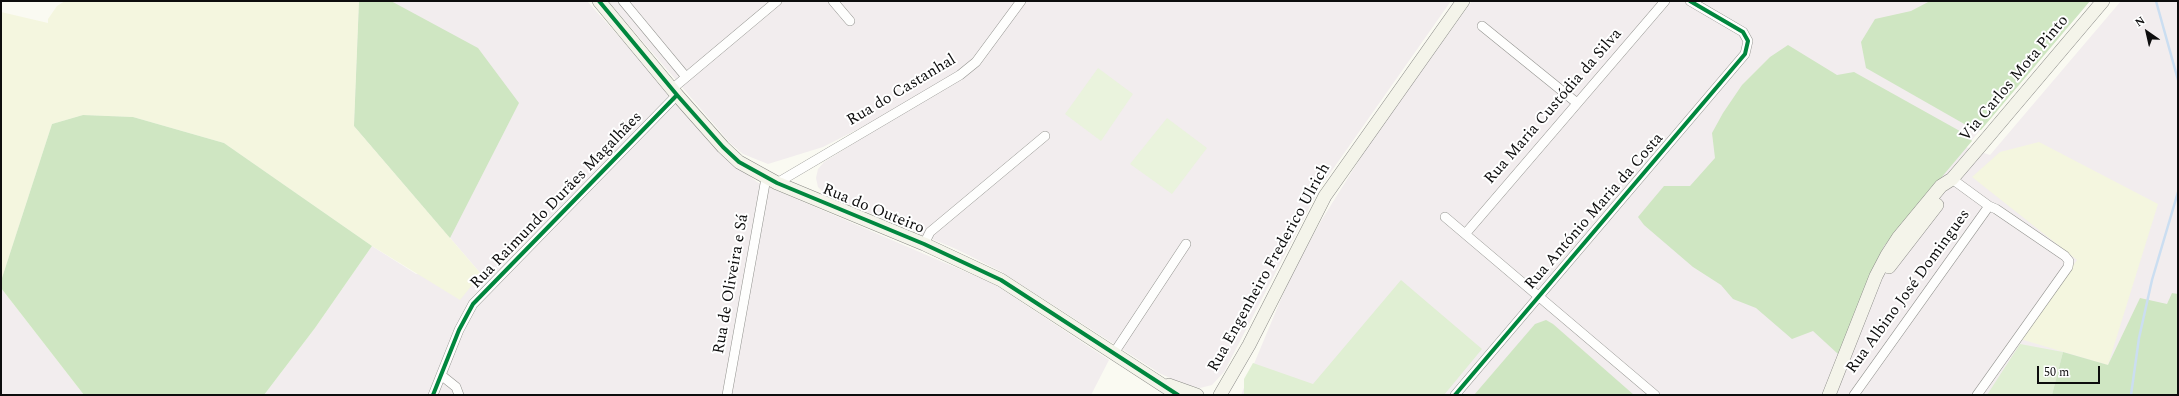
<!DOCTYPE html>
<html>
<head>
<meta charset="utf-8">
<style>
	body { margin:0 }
	#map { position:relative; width:2179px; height:396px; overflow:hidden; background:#fafaf2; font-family:Spectral,serif }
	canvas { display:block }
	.frame { position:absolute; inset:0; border:2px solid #0d0d0d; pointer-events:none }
	.north { position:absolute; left:2127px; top:12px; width:40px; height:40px; -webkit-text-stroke:3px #fff; paint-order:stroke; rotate:326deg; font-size:11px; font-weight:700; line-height:16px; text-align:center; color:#0d0d0d }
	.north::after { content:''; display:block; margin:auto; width:14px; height:18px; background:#0d0d0d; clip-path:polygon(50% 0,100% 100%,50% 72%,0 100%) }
	.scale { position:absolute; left:2037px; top:366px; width:63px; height:18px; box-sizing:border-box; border:2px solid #0d0d0d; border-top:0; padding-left:5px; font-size:12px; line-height:14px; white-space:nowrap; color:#0d0d0d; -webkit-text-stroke:3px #fff; paint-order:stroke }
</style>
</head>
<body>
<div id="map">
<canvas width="2179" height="396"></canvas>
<div class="frame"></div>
<div class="north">N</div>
<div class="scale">50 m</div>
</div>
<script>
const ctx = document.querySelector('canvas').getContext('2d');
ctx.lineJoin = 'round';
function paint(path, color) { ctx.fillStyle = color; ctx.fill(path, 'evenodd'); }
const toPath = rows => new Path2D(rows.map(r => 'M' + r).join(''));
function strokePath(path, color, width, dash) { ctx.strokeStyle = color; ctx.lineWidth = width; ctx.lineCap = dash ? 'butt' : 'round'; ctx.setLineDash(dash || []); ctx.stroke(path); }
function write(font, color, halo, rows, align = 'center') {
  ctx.font = font + ' Spectral,serif'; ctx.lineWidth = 4; ctx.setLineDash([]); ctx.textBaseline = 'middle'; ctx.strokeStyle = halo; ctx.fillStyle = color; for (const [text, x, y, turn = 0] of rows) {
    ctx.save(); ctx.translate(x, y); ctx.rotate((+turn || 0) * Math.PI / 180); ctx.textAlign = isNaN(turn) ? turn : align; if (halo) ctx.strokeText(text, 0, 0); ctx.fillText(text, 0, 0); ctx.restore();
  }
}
paint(toPath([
	[359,1,587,1,659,81,712,146,757,182,994,284,1109,360,1091,395,264,395,315,328,372,246,416,274,481,274,354,126],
	[608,1,1451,1,1319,189,1224,372,1212,385,1200,388,1183,384,1161,374,1000,271,956,249,826,195,818,187,816,178,818,169,824,162,956,79,823,147,768,164,743,154,730,143],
	[1472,1,2090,1,1966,147,1990,155,2121,1,2178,1,2178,395,1241,395,1291,275,1321,221,1371,141],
	[1,288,84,395,1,395]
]), '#f2edee');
paint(toPath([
	[65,1,359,1,354,126,481,274,460,300,372,246,224,143,133,117,83,115,52,124,1,281,1,12,48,23,48,19,57,6],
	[2039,142,2158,204,2108,365,2020,339,2077,260,1972,177,2000,152]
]), '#f4f6df');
paint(toPath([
	[1401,280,1482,349,1444,395,1244,395,1244,379,1253,363,1313,384],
	[2020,344,2063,352,2052,395,1987,395]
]), '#e0efd3');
paint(toPath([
	[359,1,391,1,478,48,519,103,450,238,354,126],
	[1930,1,2090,1,1981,130,1973,129,1866,68,1861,42,1875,19,1911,11],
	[1788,45,1837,75,1854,72,1967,135,1972,141,1884,246,1838,354,1813,331,1792,339,1756,308,1733,299,1721,285,1693,267,1644,225,1638,217,1664,186,1690,186,1715,158,1712,133,1723,113,1742,85,1770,57],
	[83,115,133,117,224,143,372,246,315,328,264,395,84,395,1,288,1,281,52,124],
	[2172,293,2178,294,2178,395,2052,395,2063,352,2108,365,2140,298,2167,304],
	[1546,320,1553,324,1634,395,1474,395,1535,324]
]), '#cfe6c2');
paint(toPath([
	[1098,68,1133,94,1101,141,1065,114],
	[1167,118,1207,148,1172,194,1130,164]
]), '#eaf3dd');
strokePath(toPath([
	[2156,1,2178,80],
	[2131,395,2139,338,2152,280,2178,192]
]), '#cbdef1', 2.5);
const street = toPath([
	[623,1,686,77],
	[833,1,850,21],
	[1482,26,1577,103],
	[672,89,777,1],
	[1952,179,1989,206,1996,209,2065,256,2069,261,2068,267,1977,395],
	[777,183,960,75,976,62,1021,1],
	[1445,217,1655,395],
	[1466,233,1665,1],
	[924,244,930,232,1045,136],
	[1114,353,1186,244],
	[441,375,456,387,459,395],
	[433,395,459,330,473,304,677,95],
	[727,395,766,178],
	[1455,395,1745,54,1748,41,1743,32,1690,1],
	[1854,395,1989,206]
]);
const secondary = toPath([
	[599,1,677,95,723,147,739,162,777,183,924,244,1001,280,1178,395],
	[1889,267,1937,205],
	[1169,385,1197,395],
	[1220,395,1249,345,1325,196,1463,1],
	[1829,395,1876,276,1887,255,1898,238,1941,186,1952,179,1982,144,2103,1]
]);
strokePath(street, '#949490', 10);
strokePath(secondary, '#8a8a87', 14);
strokePath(street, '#fefefd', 9);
strokePath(secondary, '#f4f4ea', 13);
strokePath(toPath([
	[599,1,677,95,723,147,739,162,777,183,924,244,1001,280,1178,395],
	[433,395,459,330,473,304,677,95],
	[1455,395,1745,54,1748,41,1743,32,1690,1]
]), '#00873e', 4);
write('16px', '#0d0d0d', '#fff', [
	["Via Carlos Mota Pinto",2015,79,-50],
	["Rua do Castanhal",902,91,-31],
	["Rua Maria Custódia da Silva",1554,107,-49],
	["Rua Raimundo Durães Magalhães",557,201,-46],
	["Rua do Outeiro",873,210,22],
	["Rua António Maria da Costa",1595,212,-49],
	["Rua Engenheiro Frederico Ulrich",1270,268,-61],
	["Rua de Oliveira e Sá",732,284,-80],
	["Rua Albino José Domingues",1909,292,-54]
]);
</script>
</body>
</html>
